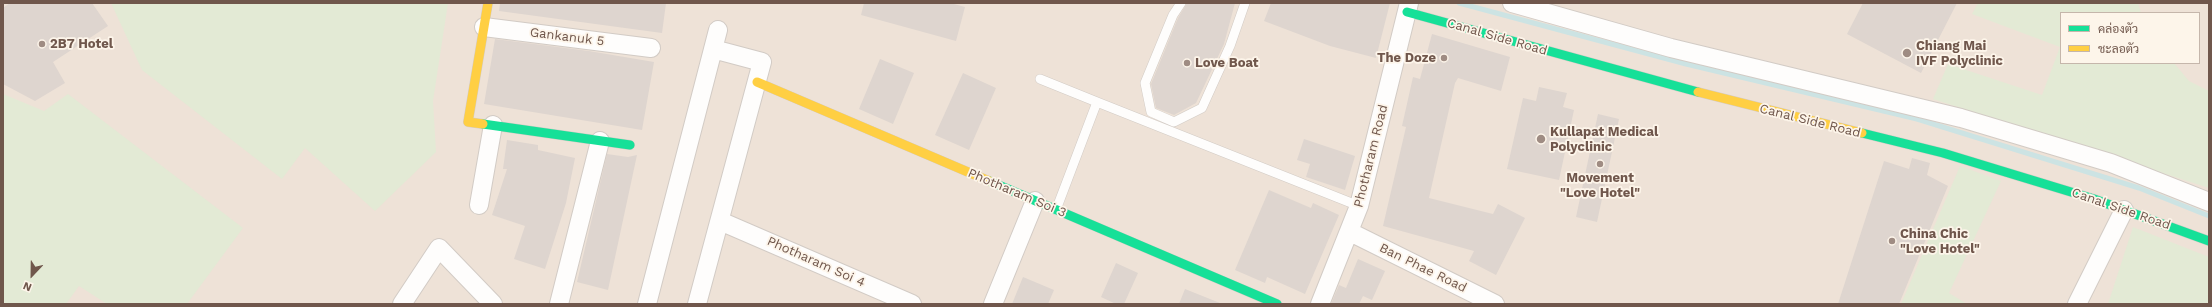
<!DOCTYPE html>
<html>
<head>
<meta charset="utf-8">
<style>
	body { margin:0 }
	#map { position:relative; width:2212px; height:307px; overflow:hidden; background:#f5efe9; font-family:"Work Sans",Sarabun,sans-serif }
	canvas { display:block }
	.frame { position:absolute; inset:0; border:4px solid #70574c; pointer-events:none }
	.legend { position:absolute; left:2060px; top:12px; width:140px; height:52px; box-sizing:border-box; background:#fdf5ea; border:1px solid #c5b6ab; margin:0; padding:5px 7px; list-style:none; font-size:12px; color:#70574c }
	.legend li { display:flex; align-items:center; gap:8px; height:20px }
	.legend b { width:20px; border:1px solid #c5b6ab }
	.north { position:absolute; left:12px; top:255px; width:40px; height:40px; -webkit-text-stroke:3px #fdf5ea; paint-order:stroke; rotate:202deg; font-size:11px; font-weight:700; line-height:16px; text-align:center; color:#70574c }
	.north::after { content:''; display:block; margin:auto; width:14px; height:18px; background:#70574c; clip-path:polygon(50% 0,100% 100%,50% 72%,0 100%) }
</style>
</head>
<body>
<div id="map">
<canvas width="2212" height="307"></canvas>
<div class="frame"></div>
<ul class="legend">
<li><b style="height:5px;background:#16e098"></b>คล่องตัว</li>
<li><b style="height:5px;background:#ffcf43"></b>ชะลอตัว</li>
</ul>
<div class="north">N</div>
</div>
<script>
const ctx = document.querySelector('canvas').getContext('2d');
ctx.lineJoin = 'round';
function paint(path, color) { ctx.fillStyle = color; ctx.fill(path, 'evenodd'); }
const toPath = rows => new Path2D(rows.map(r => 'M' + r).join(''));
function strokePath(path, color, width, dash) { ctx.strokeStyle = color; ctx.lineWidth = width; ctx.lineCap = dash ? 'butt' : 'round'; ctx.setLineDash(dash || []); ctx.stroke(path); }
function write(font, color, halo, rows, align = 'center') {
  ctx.font = font + ' "Work Sans",sans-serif'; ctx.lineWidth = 3.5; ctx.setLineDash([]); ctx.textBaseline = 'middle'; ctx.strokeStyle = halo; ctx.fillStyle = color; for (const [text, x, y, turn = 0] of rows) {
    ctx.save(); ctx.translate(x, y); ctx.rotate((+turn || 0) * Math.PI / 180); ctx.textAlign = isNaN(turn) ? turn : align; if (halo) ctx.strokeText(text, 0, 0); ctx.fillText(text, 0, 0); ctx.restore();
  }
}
paint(toPath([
	[3,3,2209,3,2209,304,3,304],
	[2061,13,2199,13,2199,63,2061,63]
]), '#eee2d7');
paint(toPath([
	[111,3,448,3,433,101,436,152,375,211,305,148,282,179,142,70],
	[1978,3,2138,3,2141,13,2061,13,2061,63,2174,63,2189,81,2209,91,2209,188,1933,99,1948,64,2042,95,2060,47,1972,14],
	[3,94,44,111,68,94,243,228,187,304,107,304,79,286,66,304,3,304],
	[1960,166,2001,181,1949,293,1967,304,1901,304],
	[2133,227,2209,257,2209,304,2108,304]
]), '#e3ead5');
strokePath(toPath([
	[1459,3,1686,64,1917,119,2139,188,2209,216]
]), '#cce3e3', 5);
paint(toPath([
	[10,3,92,3,108,26,53,62,65,83,35,101,3,84,3,8],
	[500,3,666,3,662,33,499,11],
	[864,3,950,3,965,7,956,41,861,15],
	[1187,3,1235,3,1224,44,1196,103,1174,115,1156,108,1151,84,1178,18],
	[1271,3,1390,3,1376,58,1330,46,1264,21],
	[1863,3,1957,3,1921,73,1847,34],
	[1432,34,1510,57,1501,91,1458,78,1455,83,1429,198,1493,214,1498,204,1525,218,1496,275,1469,261,1474,251,1383,226,1406,127,1402,126,1413,77,1420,79],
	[495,39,589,51,654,62,642,130,484,104],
	[880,59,914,73,893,124,859,109],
	[963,73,996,88,969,150,935,135],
	[1539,87,1567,93,1563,107,1574,110,1559,180,1507,169,1523,98,1536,101],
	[1598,114,1619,119,1597,222,1576,217],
	[1304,139,1355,156,1345,190,1306,177,1310,164,1297,160],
	[507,140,538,145,538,150,575,158,566,203,545,269,514,259,525,226,492,215,507,169,503,169],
	[607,154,628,157,637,155,608,290,577,282],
	[1912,158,1930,163,1927,175,1948,186,1899,304,1838,304,1884,161,1909,169],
	[1269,190,1311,208,1313,203,1339,215,1305,294,1267,277,1265,283,1235,270],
	[1358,259,1385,271,1372,300,1363,296,1359,304,1331,304,1339,285,1346,288],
	[1116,263,1138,273,1124,304,1116,304,1101,297],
	[1023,277,1054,290,1048,304,1012,304],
	[1185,289,1220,303,1220,304,1179,304]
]), '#ded5cf');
const lane = toPath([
	[1181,3,1173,15,1145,83,1151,112,1174,122,1202,108,1230,46,1245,3],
	[1040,79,1097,102],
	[1056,210,1097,102,1359,206]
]);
const street = toPath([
	[1512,3,1671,48,1961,118,2111,163,2209,202],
	[484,27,651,48],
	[479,205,493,125],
	[720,221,912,304],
	[1350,232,1495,304],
	[402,304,439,248,493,304],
	[559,304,600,141],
	[647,304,718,30],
	[697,304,762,62,713,49],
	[993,304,1035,201],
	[1320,304,1359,206,1409,3],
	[2077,304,2124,210]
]);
const fast = toPath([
	[1407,12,1698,92],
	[483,124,630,145],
	[1862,133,1943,153,2094,199,2209,241],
	[989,181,1277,304]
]);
const slow = toPath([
	[757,82,989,181],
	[1698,92,1862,133],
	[483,124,468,122,488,3]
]);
strokePath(lane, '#d2cbc5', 10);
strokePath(street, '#d2cbc5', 20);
strokePath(fast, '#d4ccc6', 10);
strokePath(slow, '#d4ccc6', 10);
strokePath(lane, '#fefdfc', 9);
strokePath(street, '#fefdfc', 18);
strokePath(fast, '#16e098', 9);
strokePath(slow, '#ffcf43', 9);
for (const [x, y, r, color] of [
	[42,44,4,"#9f8c83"],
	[1907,53,5,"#9f8c83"],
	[1444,58,4,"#9f8c83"],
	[1187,63,4,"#9f8c83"],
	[1541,139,5,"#9f8c83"],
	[1600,164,4,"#9f8c83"],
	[1892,241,4,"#9f8c83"]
]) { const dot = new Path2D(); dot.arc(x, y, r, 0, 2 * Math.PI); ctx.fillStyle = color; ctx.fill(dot); strokePath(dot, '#fdf5ea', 1.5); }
write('13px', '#70574c', '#fdf5ea', [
	["Gankanuk 5",567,37,7],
	["Canal Side Road",1497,37,16],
	["Canal Side Road",1810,121,14],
	["Photharam Road",1371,156,-76],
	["Photharam Soi 3",1017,193,23],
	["Canal Side Road",2121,209,19],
	["Photharam Soi 4",816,262,24],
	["Ban Phae Road",1423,268,26]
]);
write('bold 13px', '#70574c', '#fdf5ea', [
	["2B7 Hotel",50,44],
	["Chiang Mai",1916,46],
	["IVF Polyclinic",1916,61],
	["The Doze",1436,58,"right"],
	["Love Boat",1195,63],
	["Kullapat Medical",1550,132],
	["Polyclinic",1550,147],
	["Movement",1600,178,"center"],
	["\"Love Hotel\"",1600,193,"center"],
	["China Chic",1900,234],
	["\"Love Hotel\"",1900,249]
], 'left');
</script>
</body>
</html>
